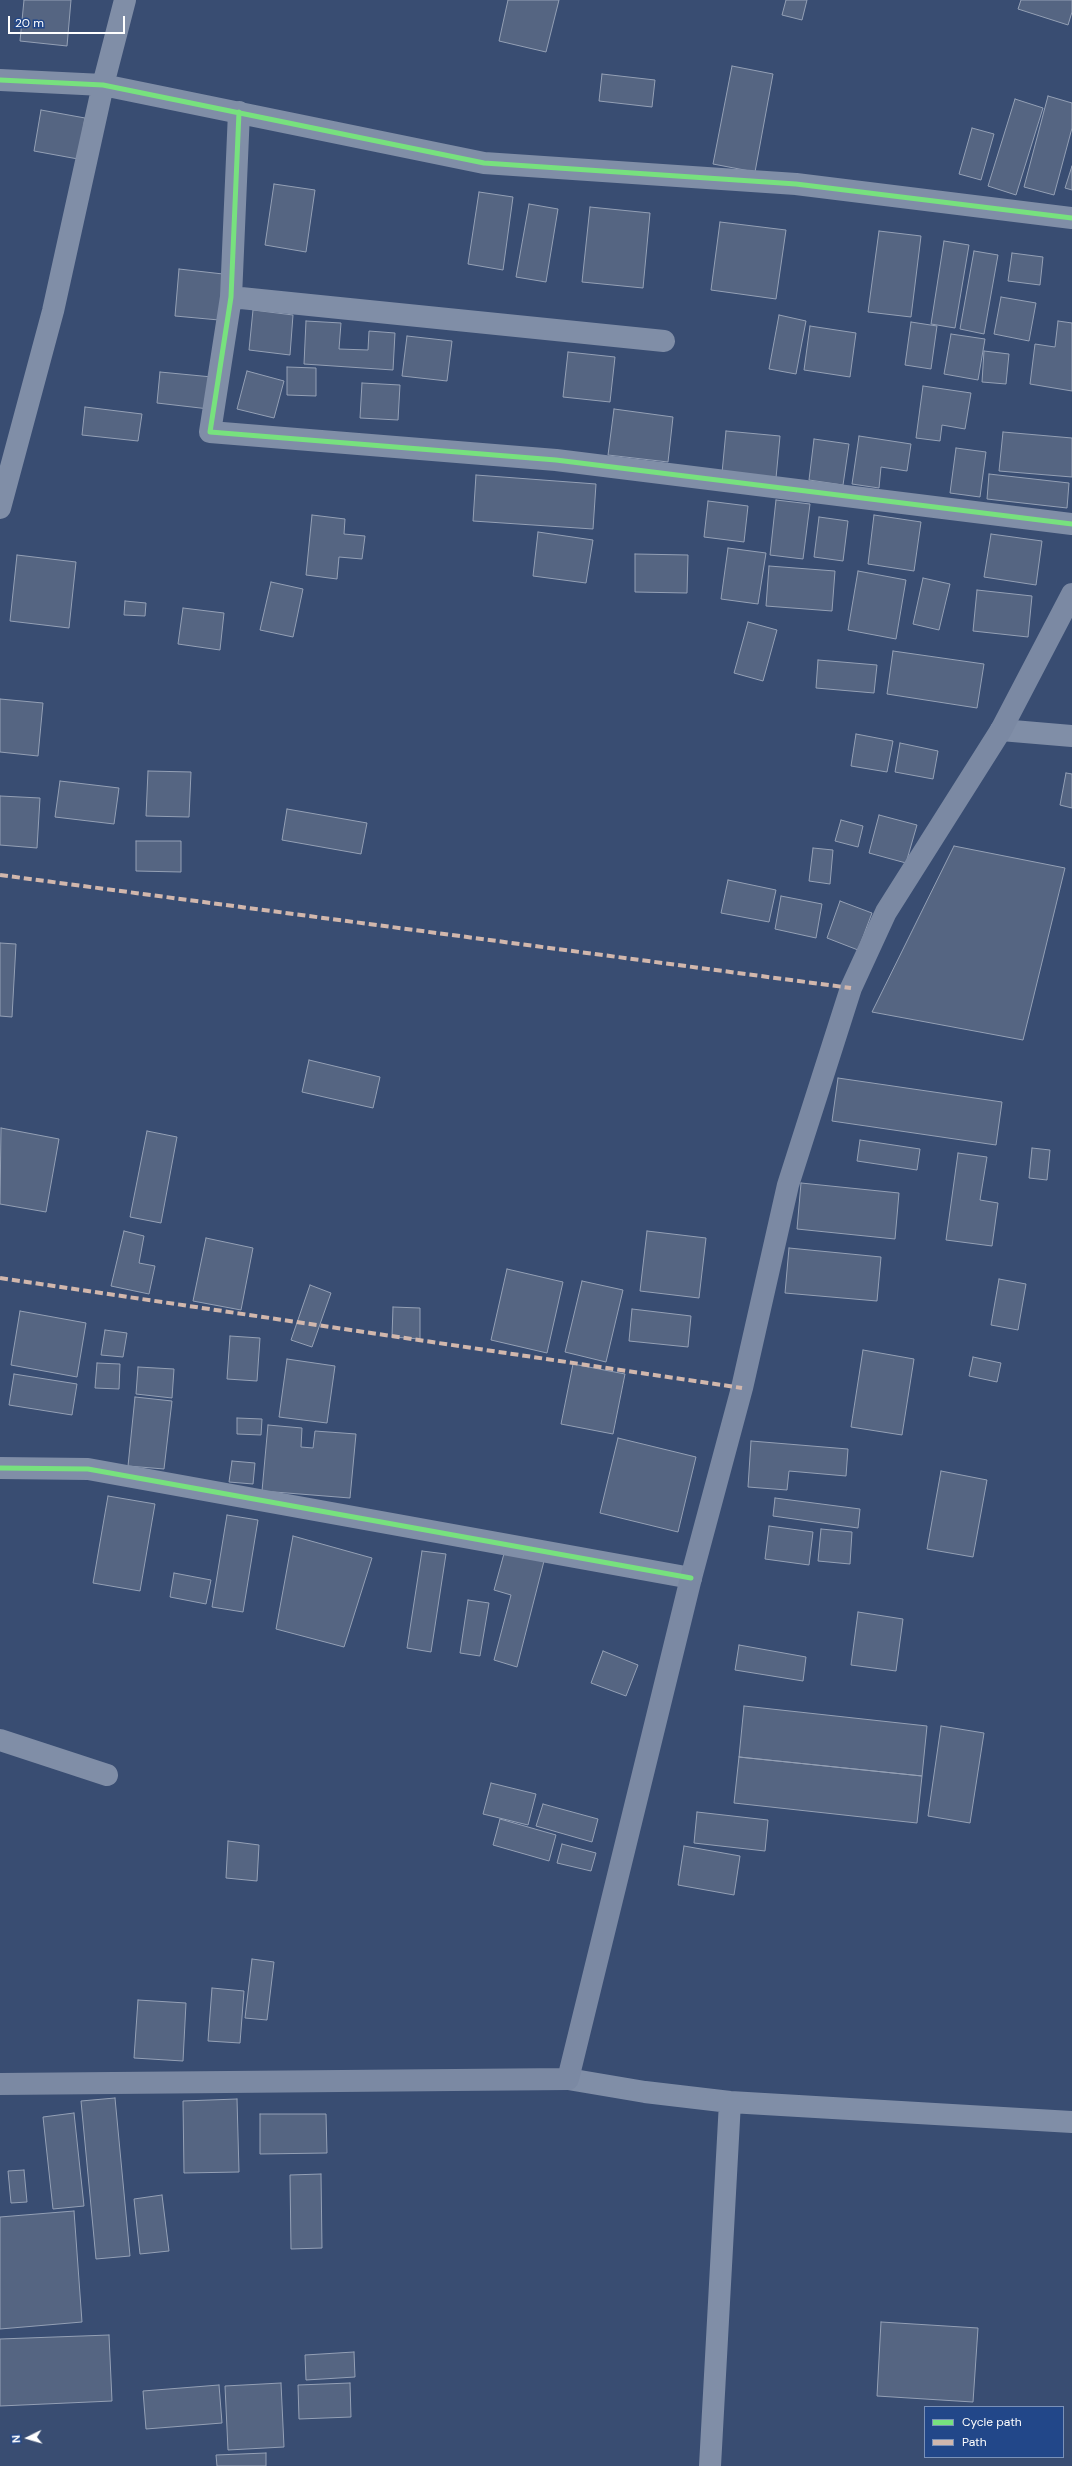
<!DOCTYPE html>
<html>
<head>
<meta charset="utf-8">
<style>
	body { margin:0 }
	#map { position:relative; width:1072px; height:2466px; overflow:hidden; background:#394d72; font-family:"DM Sans",sans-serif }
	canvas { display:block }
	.legend { position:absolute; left:924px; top:2406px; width:140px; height:52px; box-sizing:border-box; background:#224789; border:1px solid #7a91b8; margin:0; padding:5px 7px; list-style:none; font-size:12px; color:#fff }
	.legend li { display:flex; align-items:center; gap:8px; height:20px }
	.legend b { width:20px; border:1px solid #7a91b8 }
	.north { position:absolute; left:8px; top:2418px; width:40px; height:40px; -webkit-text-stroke:3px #224789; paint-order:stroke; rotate:265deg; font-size:11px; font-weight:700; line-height:16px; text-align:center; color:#fff }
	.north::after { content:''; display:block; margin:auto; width:14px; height:18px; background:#fff; clip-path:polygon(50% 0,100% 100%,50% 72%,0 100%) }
	.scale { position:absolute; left:8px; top:16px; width:117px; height:18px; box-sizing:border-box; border:2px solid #fff; border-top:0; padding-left:5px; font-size:12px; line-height:14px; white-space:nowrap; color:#fff; -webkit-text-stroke:3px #224789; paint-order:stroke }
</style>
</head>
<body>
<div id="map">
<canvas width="1072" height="2466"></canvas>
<ul class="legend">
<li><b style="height:5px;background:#77e17e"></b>Cycle path</li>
<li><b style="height:5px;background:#d1b7ad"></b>Path</li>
</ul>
<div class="north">N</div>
<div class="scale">20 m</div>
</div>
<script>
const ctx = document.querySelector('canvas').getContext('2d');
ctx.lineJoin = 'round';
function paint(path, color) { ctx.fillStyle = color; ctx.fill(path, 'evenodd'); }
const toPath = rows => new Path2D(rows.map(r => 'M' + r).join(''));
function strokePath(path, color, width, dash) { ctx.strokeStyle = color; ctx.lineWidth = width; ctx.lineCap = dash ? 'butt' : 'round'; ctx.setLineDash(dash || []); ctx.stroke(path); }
const building = toPath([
	[24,0,71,0,67,46,20,41,24,0],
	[508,0,559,0,546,52,499,41,508,0],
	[786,0,807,0,802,20,782,15,786,0],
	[1021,0,1072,0,1072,12,1068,25,1018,9,1021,0],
	[732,66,773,74,755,172,713,164,732,66],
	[602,74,655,80,652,107,599,101,602,74],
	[1048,96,1072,103,1072,128,1054,195,1024,187,1048,96],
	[1015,99,1043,108,1016,195,988,186,1015,99],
	[41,110,85,118,78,159,34,151,41,110],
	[972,128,994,134,981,180,959,174,972,128],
	[1072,166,1072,190,1065,188,1072,166],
	[274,184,315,190,306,252,265,245,274,184],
	[479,192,513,197,503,270,468,264,479,192],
	[529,204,558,209,546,282,516,277,529,204],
	[590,207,650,213,643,288,582,282,590,207],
	[720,222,786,230,776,299,711,290,720,222],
	[879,231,921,236,911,317,868,312,879,231],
	[944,241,969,245,955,328,931,324,944,241],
	[974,251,998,255,984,334,960,329,974,251],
	[1012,253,1043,257,1040,285,1008,281,1012,253],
	[179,269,223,274,219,320,175,316,179,269],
	[1001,297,1036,303,1029,341,994,334,1001,297],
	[253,310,293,315,290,355,249,350,253,310],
	[779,315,806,321,796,374,769,369,779,315],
	[306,321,341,323,339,349,368,350,369,331,395,333,393,370,304,364,306,321],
	[1058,321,1072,323,1072,391,1030,384,1035,344,1055,347,1058,321],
	[911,322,937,326,931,369,905,365,911,322],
	[810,326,856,333,850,377,804,370,810,326],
	[951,334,985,339,978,380,944,374,951,334],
	[407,336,452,341,447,381,402,376,407,336],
	[984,351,1009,354,1006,384,982,382,984,351],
	[568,352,615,357,610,402,563,397,568,352],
	[287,367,316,368,316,396,287,395,287,367],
	[247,371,284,381,274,418,237,409,247,371],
	[160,372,212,377,209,409,157,403,160,372],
	[362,383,400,385,398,420,360,418,362,383],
	[923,386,971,393,965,429,942,425,940,441,916,438,923,386],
	[85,407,142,414,138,441,82,435,85,407],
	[614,409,673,417,668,462,608,455,614,409],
	[726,431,780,436,776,478,722,473,726,431],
	[1003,432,1072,438,1072,477,999,471,1003,432],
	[859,436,911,444,907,471,881,467,879,488,852,484,859,436],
	[814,439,849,444,843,485,809,480,814,439],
	[956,448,986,452,980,497,950,493,956,448],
	[989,474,1069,483,1067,508,987,499,989,474],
	[476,475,596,484,593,529,473,521,476,475],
	[776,500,810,504,803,559,770,555,776,500],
	[708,501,748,506,744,542,704,537,708,501],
	[312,515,345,519,344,534,365,536,362,559,339,557,337,579,306,575,312,515],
	[874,515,921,522,914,571,868,564,874,515],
	[819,517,848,521,843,561,814,557,819,517],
	[538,532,593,540,586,583,533,576,538,532],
	[991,534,1042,541,1036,585,984,577,991,534],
	[728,548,766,553,758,604,721,599,728,548],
	[635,554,688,555,687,593,635,592,635,554],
	[17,555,76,562,69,628,10,621,17,555],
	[769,566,835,571,832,611,766,606,769,566],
	[858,571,906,580,896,639,848,630,858,571],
	[923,578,950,584,939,630,913,624,923,578],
	[271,582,303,589,293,637,260,630,271,582],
	[977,590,1032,596,1028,637,973,631,977,590],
	[125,601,146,603,145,616,124,615,125,601],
	[183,608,224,613,220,650,178,644,183,608],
	[748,622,777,630,763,681,734,673,748,622],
	[893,651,984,664,977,708,887,694,893,651],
	[818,660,877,665,874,693,816,688,818,660],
	[0,699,43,703,38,756,0,752,0,699],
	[856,734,893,741,887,772,851,766,856,734],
	[900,743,938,751,933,779,895,772,900,743],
	[148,771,191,772,189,817,146,816,148,771],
	[1066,773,1072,774,1072,808,1060,805,1066,773],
	[60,781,119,788,114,824,55,817,60,781],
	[0,796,40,798,37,848,0,845,0,796],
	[287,809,367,823,361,854,282,840,287,809],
	[879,815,917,825,906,863,869,853,879,815],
	[841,820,863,826,858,847,835,841,841,820],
	[136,841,181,841,181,872,136,871,136,841],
	[954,846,1065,868,1023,1040,872,1012,954,846],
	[813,848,833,850,830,884,809,881,813,848],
	[728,880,776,890,769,922,721,913,728,880],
	[781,896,822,904,816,938,775,929,781,896],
	[840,901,872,913,858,950,827,938,840,901],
	[0,943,16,944,12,1017,0,1016,0,943],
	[309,1060,380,1077,373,1108,302,1092,309,1060],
	[838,1078,1002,1102,996,1145,832,1121,838,1078],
	[1,1128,59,1139,46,1212,0,1204,1,1128],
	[147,1131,177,1137,161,1223,130,1217,147,1131],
	[860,1140,920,1149,917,1170,857,1161,860,1140],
	[1032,1148,1050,1150,1047,1180,1029,1178,1032,1148],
	[958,1153,987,1157,980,1200,998,1203,992,1246,946,1240,958,1153],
	[801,1183,899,1193,895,1239,797,1229,801,1183],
	[124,1231,144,1236,139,1263,155,1266,149,1294,111,1286,124,1231],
	[647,1231,706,1238,699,1298,640,1291,647,1231],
	[206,1238,253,1248,241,1310,193,1301,206,1238],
	[789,1248,881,1257,877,1301,785,1293,789,1248],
	[507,1269,563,1282,547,1353,491,1340,507,1269],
	[999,1279,1026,1284,1018,1330,991,1325,999,1279],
	[582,1281,623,1290,606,1362,565,1352,582,1281],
	[310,1285,331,1293,312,1347,291,1340,310,1285],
	[393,1307,420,1308,420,1339,392,1337,393,1307],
	[632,1309,691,1316,688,1347,629,1341,632,1309],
	[20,1311,86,1323,77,1377,11,1365,20,1311],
	[105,1330,127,1333,123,1357,101,1355,105,1330],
	[230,1336,260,1338,257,1381,227,1379,230,1336],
	[863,1350,914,1359,902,1435,851,1427,863,1350],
	[973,1357,1001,1363,997,1382,969,1376,973,1357],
	[287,1359,335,1366,327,1423,279,1417,287,1359],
	[97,1363,120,1364,119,1389,95,1388,97,1363],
	[573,1364,625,1374,613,1434,561,1424,573,1364],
	[138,1367,174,1369,172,1398,136,1394,138,1367],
	[14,1374,77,1384,72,1415,9,1405,14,1374],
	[135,1397,172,1401,164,1469,128,1466,135,1397],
	[237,1418,262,1419,261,1435,237,1434,237,1418],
	[268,1425,302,1428,301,1447,313,1448,315,1431,356,1434,350,1498,262,1491,268,1425],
	[618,1438,696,1457,678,1532,600,1513,618,1438],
	[751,1441,848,1449,846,1476,789,1471,787,1490,748,1487,751,1441],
	[232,1461,255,1463,253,1484,229,1482,232,1461],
	[941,1471,987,1480,973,1557,927,1549,941,1471],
	[108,1496,155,1504,140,1591,93,1583,108,1496],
	[775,1498,860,1509,858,1528,773,1516,775,1498],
	[227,1515,258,1520,243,1612,212,1607,227,1515],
	[769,1526,813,1532,809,1565,765,1559,769,1526],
	[821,1529,852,1532,850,1564,818,1561,821,1529],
	[293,1536,372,1558,344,1647,276,1629,293,1536],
	[505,1550,544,1561,517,1667,494,1660,511,1595,494,1590,505,1550],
	[422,1551,446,1554,431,1652,407,1648,422,1551],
	[174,1573,211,1580,206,1604,170,1597,174,1573],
	[468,1600,489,1603,480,1656,460,1653,468,1600],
	[858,1612,903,1619,896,1671,851,1665,858,1612],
	[739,1645,806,1657,803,1681,735,1670,739,1645],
	[603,1651,638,1665,626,1696,591,1683,603,1651],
	[744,1706,927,1726,922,1776,739,1757,744,1706],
	[941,1726,984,1733,970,1823,928,1816,941,1726],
	[739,1757,922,1776,917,1823,734,1803,739,1757],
	[491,1783,536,1794,528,1825,483,1814,491,1783],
	[543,1804,598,1819,592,1842,536,1826,543,1804],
	[697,1812,768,1820,765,1851,694,1843,697,1812],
	[500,1819,556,1835,549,1861,493,1845,500,1819],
	[228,1841,259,1845,257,1881,226,1878,228,1841],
	[562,1844,596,1853,591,1871,557,1863,562,1844],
	[684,1846,740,1856,734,1895,678,1885,684,1846],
	[252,1959,274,1962,267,2020,245,2018,252,1959],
	[212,1988,244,1991,240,2043,208,2041,212,1988],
	[138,2000,186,2003,183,2061,134,2058,138,2000],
	[115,2098,130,2256,96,2259,81,2101,115,2098],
	[237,2099,239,2172,184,2173,183,2101,237,2099],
	[74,2113,84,2206,53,2209,43,2117,74,2113],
	[260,2114,326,2114,327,2153,260,2154,260,2114],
	[24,2170,27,2202,11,2203,8,2171,24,2170],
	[321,2174,322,2248,291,2249,290,2175,321,2174],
	[162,2195,169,2251,140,2254,134,2199,162,2195],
	[74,2211,82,2322,0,2329,0,2217,74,2211],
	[881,2322,978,2328,973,2402,877,2396,881,2322],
	[109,2335,112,2401,0,2406,0,2339,109,2335],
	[354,2352,355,2377,306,2380,305,2355,354,2352],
	[281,2383,284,2447,228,2450,225,2386,281,2383],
	[350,2383,351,2417,299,2419,298,2385,350,2383],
	[219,2385,222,2423,146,2429,143,2391,219,2385],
	[266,2453,266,2466,217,2466,216,2455,266,2453]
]);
paint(building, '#556582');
strokePath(building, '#94a0b5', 1);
strokePath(toPath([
	[0,1740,107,1775]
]), '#808ea7', 22);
strokePath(toPath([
	[0,80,103,85,484,163,796,184,1072,218],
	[239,112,231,297,210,432,556,460,1072,524],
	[231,297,664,341],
	[0,508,53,311,103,85,125,0],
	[1001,730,1072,736],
	[0,1468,88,1469,691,1578],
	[568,2079,645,2092,730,2102,1072,2122],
	[710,2466,730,2102]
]), '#808ea7', 22);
strokePath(toPath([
	[0,2084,568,2079,691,1578,742,1388,788,1185,851,988,886,912,1001,730,1072,594]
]), '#7b89a3', 22);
strokePath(toPath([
	[0,875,851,988],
	[0,1278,742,1388]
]), '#d1b7ad', 4, [8, 4]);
strokePath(toPath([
	[0,80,103,85,484,163,796,184,1072,218],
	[239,112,231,297,210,432,556,460,1072,524],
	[0,1468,88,1469,691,1578]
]), '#77e17e', 5);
</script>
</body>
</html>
